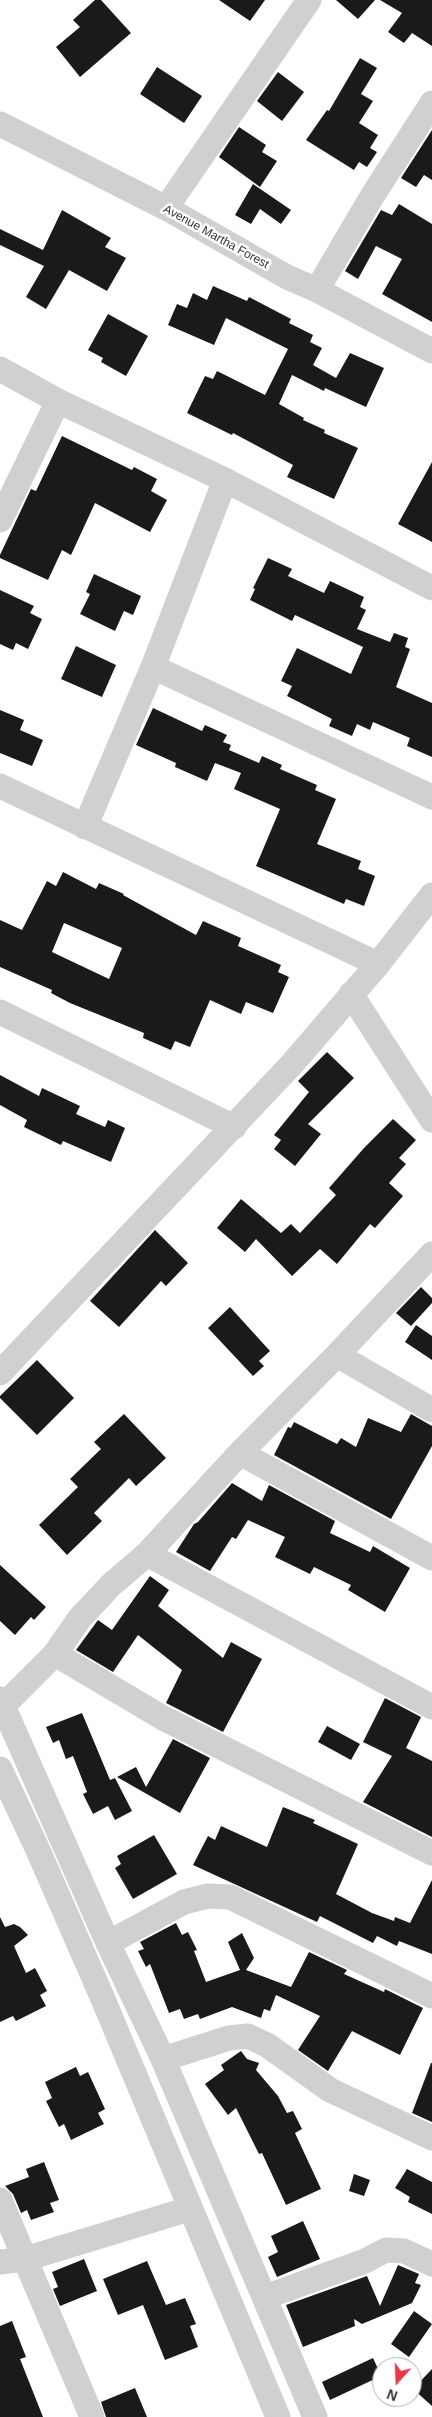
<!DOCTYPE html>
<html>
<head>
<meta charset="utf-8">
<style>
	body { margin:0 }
	#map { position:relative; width:432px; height:2417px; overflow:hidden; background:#fff; font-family:Arial,sans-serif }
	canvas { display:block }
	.north { position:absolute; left:372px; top:2357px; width:50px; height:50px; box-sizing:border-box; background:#fff; border:1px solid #adadad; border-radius:50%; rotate:200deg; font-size:14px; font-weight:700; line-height:20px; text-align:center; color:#333 }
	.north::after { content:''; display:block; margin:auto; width:18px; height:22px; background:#e63946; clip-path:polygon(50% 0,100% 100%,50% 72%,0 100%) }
</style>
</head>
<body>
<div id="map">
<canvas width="432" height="2417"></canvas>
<div class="north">N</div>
</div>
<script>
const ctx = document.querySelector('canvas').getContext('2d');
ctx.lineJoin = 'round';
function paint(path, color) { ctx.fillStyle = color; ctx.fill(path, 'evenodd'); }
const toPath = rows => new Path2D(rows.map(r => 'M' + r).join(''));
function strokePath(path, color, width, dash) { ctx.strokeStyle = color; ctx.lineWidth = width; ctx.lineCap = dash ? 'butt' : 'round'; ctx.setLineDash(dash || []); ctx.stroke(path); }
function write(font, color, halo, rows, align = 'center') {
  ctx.font = font + ' Arial,sans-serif'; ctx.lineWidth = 5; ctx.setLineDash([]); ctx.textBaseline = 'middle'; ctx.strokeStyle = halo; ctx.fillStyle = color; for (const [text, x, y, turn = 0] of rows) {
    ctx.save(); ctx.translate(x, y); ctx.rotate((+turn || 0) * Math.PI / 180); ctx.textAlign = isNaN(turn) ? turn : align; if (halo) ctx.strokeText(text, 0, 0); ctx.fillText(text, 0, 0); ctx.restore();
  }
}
paint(toPath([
	[95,0,101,0,131,33,80,77,56,47,80,27,73,20],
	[219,0,265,0,250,21],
	[336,0,375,0,358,19],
	[380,0,432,0,432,46,412,33,404,43,388,32,402,13],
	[360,58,377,68,361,94,373,101,359,123,378,135,370,148,377,152,367,167,359,162,354,170,306,140,327,110,329,111],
	[157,67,202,96,184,123,140,94],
	[278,72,304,92,282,121,257,101],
	[239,127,266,145,262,152,277,161,260,187,219,157],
	[432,130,432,180,424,175,416,187,401,178],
	[253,184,291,210,281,224,260,209,251,224,235,215],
	[399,204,432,224,432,322,382,294,402,259,376,246,358,279,345,271,381,210,392,215],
	[62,210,111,238,105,247,126,258,107,291,69,270,46,309,26,297,44,266,0,245,0,229,43,250],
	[213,286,247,301,249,297,291,319,289,323,313,335,310,342,322,348,313,365,336,378,350,353,384,368,366,407,325,388,324,391,292,375,279,404,304,418,303,420,325,430,324,433,358,448,334,499,287,477,293,465,233,433,232,435,187,413,205,376,213,379,217,371,265,395,288,349,226,318,214,345,168,325,177,304,187,308,193,293,207,300],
	[108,314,148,336,126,376,101,362,103,358,88,350],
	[62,436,132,470,134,467,157,479,151,491,167,500,150,532,95,503,71,555,62,550,48,580,0,558,0,555,31,489,36,491],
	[432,462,432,542,398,524],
	[268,558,292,569,288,576,324,593,330,581,364,597,360,607,366,610,357,629,390,642,394,633,408,638,405,647,410,649,396,687,432,703,432,757,407,746,410,738,373,722,370,730,357,724,352,736,329,726,332,719,287,696,292,686,281,681,297,648,351,674,363,647,295,615,292,621,250,600,255,589,253,588],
	[94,574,141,596,133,615,124,611,115,631,80,614,90,594,86,592],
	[0,590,34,606,30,613,42,619,28,649,16,643,13,650,0,644],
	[76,646,116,665,102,697,61,679],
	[153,708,202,731,205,725,227,735,223,742,231,745,229,750,259,763,262,756,282,765,280,769,317,785,315,790,336,799,317,844,361,861,358,869,375,876,364,906,346,899,344,904,256,866,280,809,234,789,241,773,215,763,207,781,175,767,176,763,136,745],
	[0,710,24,720,20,730,43,740,32,766,0,753],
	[63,872,96,889,99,883,124,894,123,895,196,935,203,921,241,938,238,946,281,965,278,972,289,977,273,1013,246,1002,241,1014,210,1000,190,1047,175,1041,171,1050,143,1038,144,1033,70,1003,51,993,52,990,0,967,0,920,22,930,47,881,56,886],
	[64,923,122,948,109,979,52,952],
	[327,1052,354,1078,308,1124,321,1134,295,1166,274,1149,281,1140,274,1135,309,1092,298,1081],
	[0,1075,39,1096,42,1088,80,1106,76,1114,105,1127,108,1120,125,1128,111,1162,63,1141,61,1145,24,1127,27,1120,0,1105],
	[393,1119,416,1140,399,1158,406,1164,389,1183,403,1196,375,1228,370,1224,337,1264,320,1249,292,1276,256,1239,245,1252,217,1228,241,1199,281,1233,291,1224,300,1233,336,1195,329,1188,364,1148],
	[155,1230,188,1263,166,1286,161,1281,119,1327,90,1301],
	[421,1287,432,1298,432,1303,411,1326,396,1313],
	[230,1307,270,1351,259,1361,264,1366,253,1376,208,1328],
	[416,1325,432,1336,432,1360,405,1342],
	[37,1360,74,1398,37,1435,0,1398,0,1396],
	[124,1414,166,1458,136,1486,129,1478,94,1513,102,1521,67,1555,39,1525,78,1487,70,1479,101,1449,94,1442],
	[411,1414,432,1426,432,1446,391,1519,274,1455,288,1427,291,1428,294,1422,337,1444,341,1438,356,1447,368,1418,401,1432],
	[232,1483,262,1501,269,1485,335,1521,330,1533,370,1552,373,1546,410,1568,385,1612,348,1590,351,1585,314,1567,310,1574,275,1557,285,1537,248,1520,236,1539,232,1537,210,1571,176,1552,194,1524,198,1522],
	[0,1565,46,1607,34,1620,31,1617,15,1635,0,1621],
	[150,1576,169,1590,158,1606,223,1658,231,1642,262,1659,223,1732,166,1703,182,1670,138,1635,113,1672,76,1650,98,1620,112,1630],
	[385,1698,421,1717,406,1748,432,1761,432,1837,363,1802,392,1756,363,1742],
	[82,1713,110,1780,115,1778,132,1811,115,1820,108,1806,93,1814,83,1794,87,1792,73,1756,66,1759,59,1740,53,1743,46,1727],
	[327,1726,360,1744,351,1760,318,1742],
	[173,1739,210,1758,180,1813,117,1777,136,1767,146,1787],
	[283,1807,315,1820,313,1823,358,1844,336,1894,372,1913,394,1921,395,1917,410,1923,432,1880,432,1954,399,1941,397,1946,377,1936,373,1943,320,1916,317,1922,193,1865,208,1836,215,1840,221,1826,267,1847],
	[154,1835,177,1874,133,1899,115,1868,121,1864,117,1856],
	[0,1917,5,1927,14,1924,20,1927,28,1935,14,1946,26,1973,35,1968,47,1991,40,1995,46,2006,16,2021,13,2016,0,2022],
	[176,1923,182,1935,188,1932,197,1950,194,1951,206,1982,240,1970,228,1942,242,1933,254,1958,246,1970,291,1987,309,1952,347,1970,344,1974,384,1992,385,1989,423,2008,400,2055,352,2031,328,2071,298,2050,320,2016,276,1995,270,2011,264,2009,261,2018,232,2007,200,2019,198,2014,184,2019,180,2009,169,2013,150,1964,146,1967,138,1951,144,1949,140,1942],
	[241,2051,247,2059,259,2063,256,2070,278,2096,287,2113,293,2111,302,2129,295,2133,321,2189,286,2205,262,2153,259,2154,236,2108,228,2115,205,2084,224,2070,221,2065],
	[431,2063,432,2063,432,2122,412,2113],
	[76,2067,80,2076,88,2072,105,2109,98,2113,104,2124,71,2140,64,2124,59,2127,46,2101,52,2098,45,2082],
	[44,2162,59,2200,50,2203,54,2212,31,2220,27,2210,21,2213,13,2194,5,2186,29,2177,26,2169],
	[407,2169,432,2182,432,2214,408,2202,410,2197,395,2188],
	[354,2174,370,2180,364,2196,349,2191],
	[303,2221,320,2259,277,2277,268,2257,278,2252,271,2236],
	[84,2259,97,2291,60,2306,53,2289,58,2287,52,2272],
	[147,2261,166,2305,185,2298,196,2324,190,2326,198,2347,165,2360,143,2305,118,2315,103,2279],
	[398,2265,419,2274,415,2283,421,2285,412,2303,362,2324,354,2319,355,2326,303,2347,286,2305,367,2276,380,2306],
	[414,2311,432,2324,409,2357,391,2344],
	[12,2321,26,2357,20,2359,43,2417,0,2417,0,2326],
	[373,2358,379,2371,379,2377,330,2400,322,2382],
	[432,2369,432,2406,413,2389],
	[135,2388,147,2417,106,2417,101,2402]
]), '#1a1a1a');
strokePath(toPath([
	[0,124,166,208,287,277,317,290,432,351],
	[166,208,309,0],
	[317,290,371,198,432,103],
	[0,369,58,401,225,480,432,588],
	[0,520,58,401],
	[153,667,432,797],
	[0,786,378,964],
	[85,827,153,667,225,480],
	[351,994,432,1120],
	[0,1012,234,1127],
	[337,1355,432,1410],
	[0,1373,292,1064,378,964,432,895],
	[240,1453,432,1558],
	[147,1554,432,1707],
	[55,1654,163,1718,432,1853],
	[0,1699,108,1943,163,2059,315,2417],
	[4,1705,55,1654,80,1618,111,1585,147,1554,240,1453,337,1355,432,1254],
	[0,1769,37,1848,103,1999,278,2417],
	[108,1943,184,1902,208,1896,230,1897,432,1996],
	[163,2059,229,2038,248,2036,267,2045,330,2090,432,2138],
	[0,2200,92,2417],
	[0,2262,25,2259,189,2209],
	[265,2297,365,2261,386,2250,404,2251,432,2264]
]), '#d0d0d0', 25);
write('12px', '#333', '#fff', [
	["Avenue Martha Forest",216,237,29]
]);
</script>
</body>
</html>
